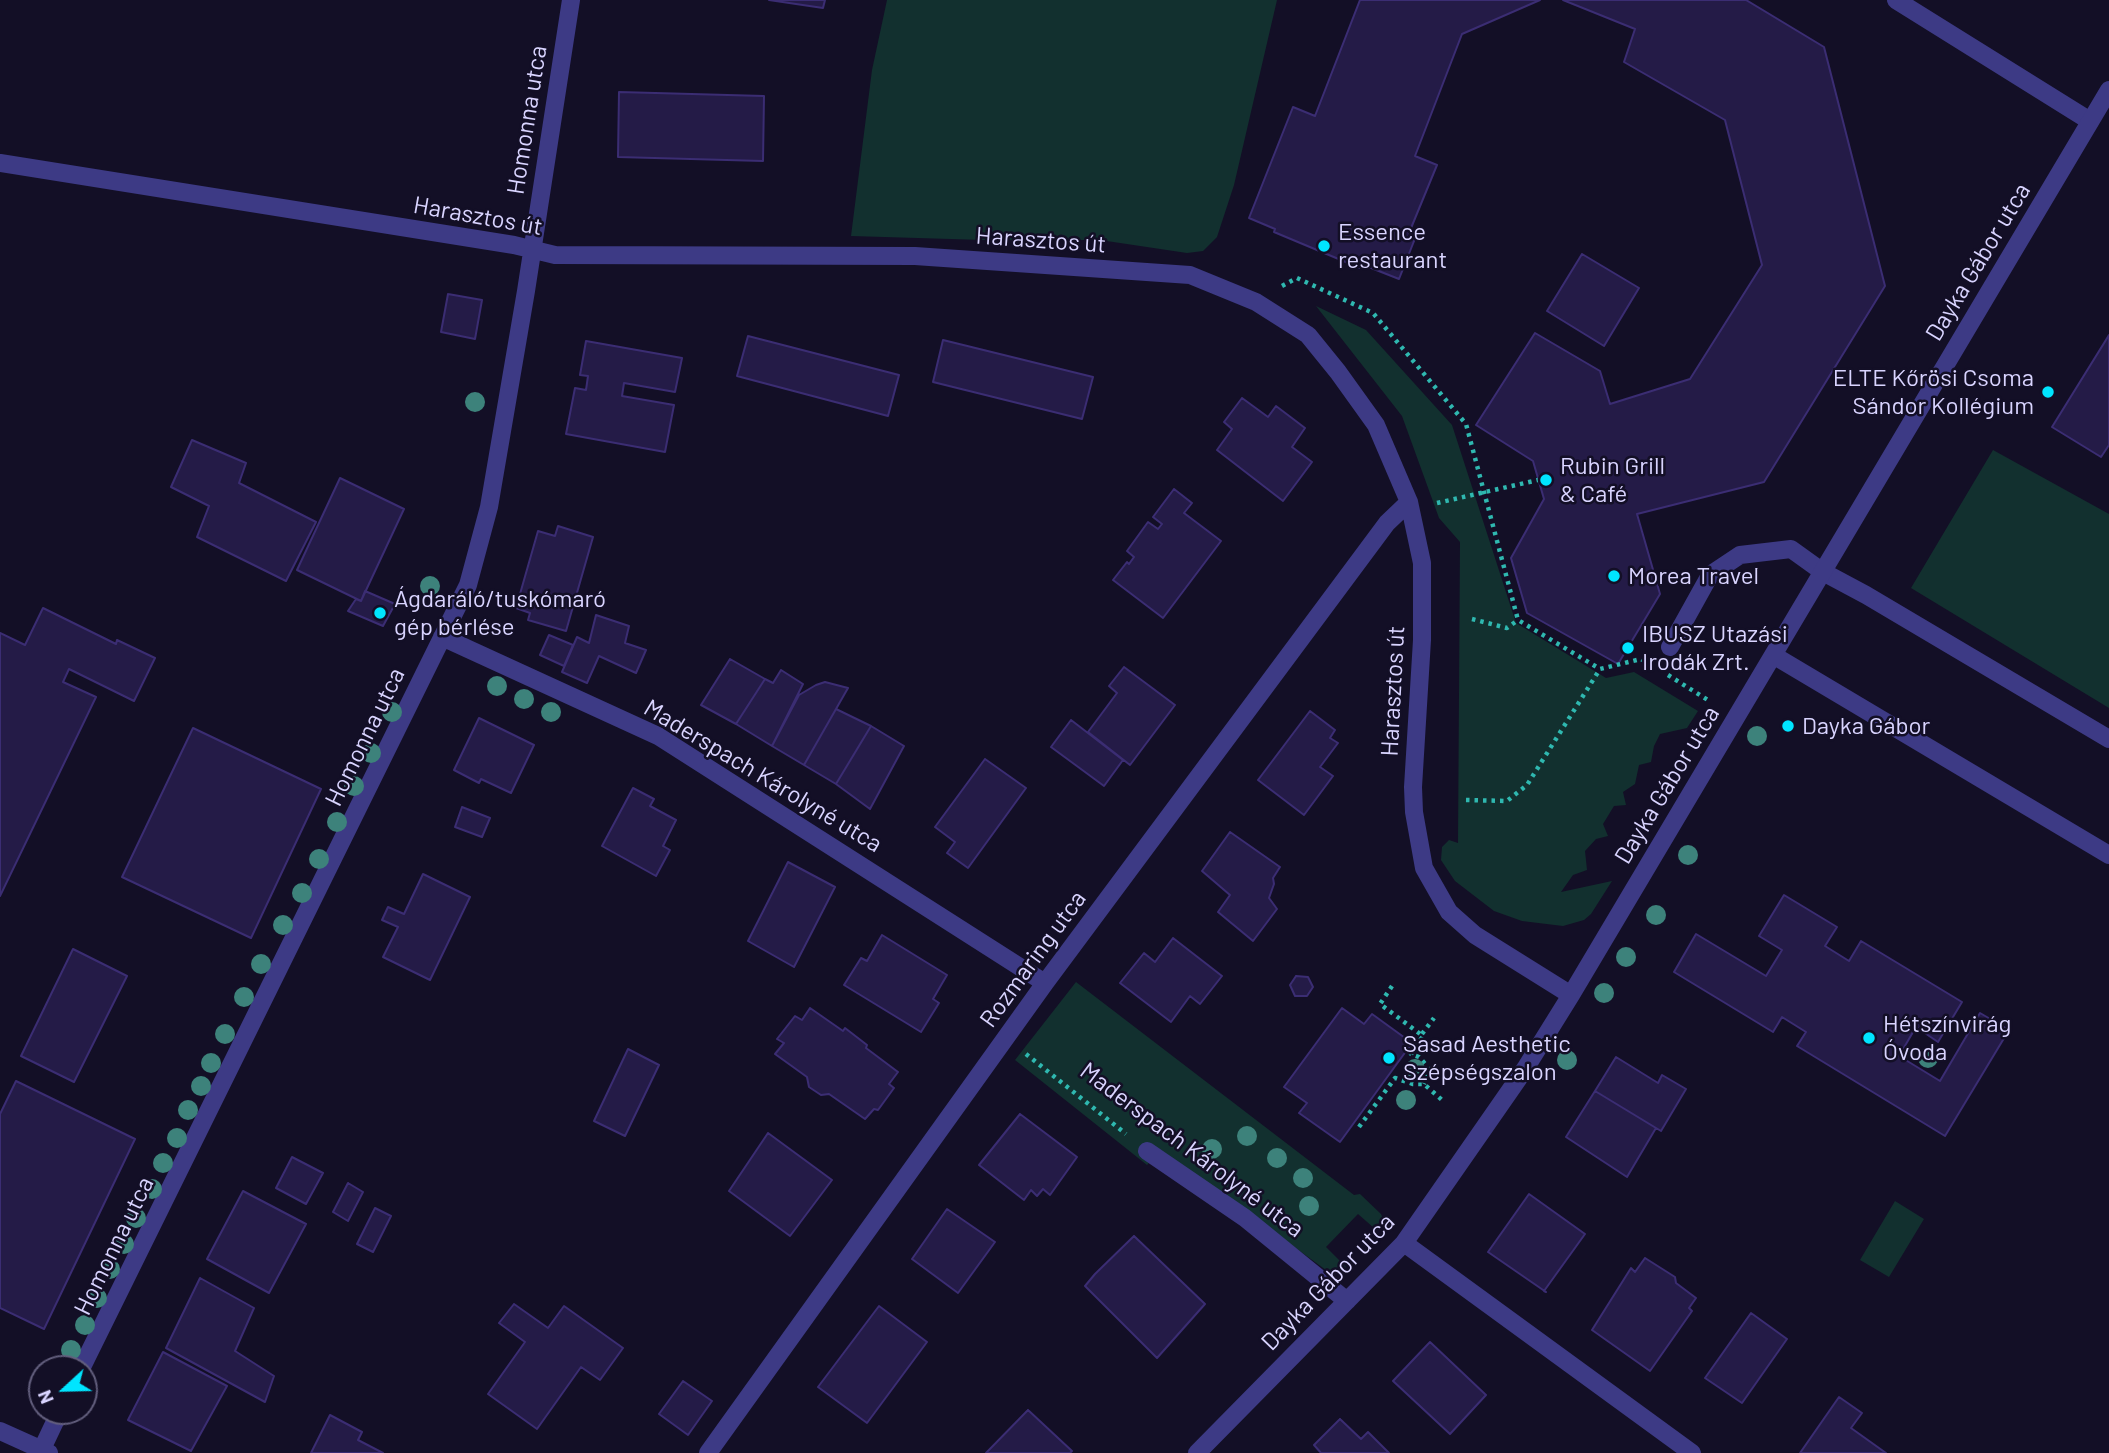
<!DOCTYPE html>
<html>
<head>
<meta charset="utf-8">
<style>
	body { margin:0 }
	#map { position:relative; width:2109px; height:1453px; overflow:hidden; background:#130f26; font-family:Barlow,sans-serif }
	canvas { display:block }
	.north { position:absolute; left:28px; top:1355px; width:70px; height:70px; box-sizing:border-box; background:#130f26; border:2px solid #625e7d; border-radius:50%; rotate:248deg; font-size:19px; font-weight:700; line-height:28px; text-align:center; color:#d9d4ff }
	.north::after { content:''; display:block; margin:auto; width:24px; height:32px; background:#00e5ff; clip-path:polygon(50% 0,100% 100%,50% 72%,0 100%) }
</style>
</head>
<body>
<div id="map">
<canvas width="2109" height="1453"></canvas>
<div class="north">N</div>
</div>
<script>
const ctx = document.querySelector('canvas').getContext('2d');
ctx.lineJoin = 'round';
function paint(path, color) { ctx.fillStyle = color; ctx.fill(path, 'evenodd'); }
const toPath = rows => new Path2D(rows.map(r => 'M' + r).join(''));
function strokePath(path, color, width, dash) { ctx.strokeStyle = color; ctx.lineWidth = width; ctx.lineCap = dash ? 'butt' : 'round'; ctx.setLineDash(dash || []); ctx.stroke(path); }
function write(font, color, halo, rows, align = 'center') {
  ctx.font = font + ' Barlow,sans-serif'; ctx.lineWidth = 5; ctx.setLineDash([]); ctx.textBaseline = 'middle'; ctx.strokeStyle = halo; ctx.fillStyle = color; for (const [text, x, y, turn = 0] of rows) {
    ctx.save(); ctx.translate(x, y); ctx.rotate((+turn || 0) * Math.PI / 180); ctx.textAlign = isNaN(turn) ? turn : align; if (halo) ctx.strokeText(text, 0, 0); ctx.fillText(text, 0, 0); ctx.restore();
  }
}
paint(toPath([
	[887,0,1277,0,1234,185,1217,237,1203,251,1187,253,1100,240,984,240,851,236,872,70],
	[1316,306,1366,330,1452,425,1516,623,1606,678,1634,672,1698,711,1687,728,1660,734,1654,746,1651,762,1639,765,1635,784,1623,792,1626,805,1614,806,1603,824,1608,836,1596,839,1585,851,1587,870,1573,875,1561,892,1612,881,1591,914,1584,920,1563,926,1522,921,1494,911,1455,881,1441,860,1442,847,1449,840,1458,843,1460,542,1439,518,1402,416],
	[1993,450,2109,514,2109,708,1911,588],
	[1076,982,1354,1195,1360,1194,1381,1214,1384,1221,1383,1225,1377,1228,1374,1228,1358,1214,1326,1247,1346,1267,1343,1271,1335,1274,1330,1273,1161,1150,1147,1165,1015,1060],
	[1895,1201,1924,1219,1889,1277,1860,1260]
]), '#12302f');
const building = toPath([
	[769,0,825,0,823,8,769,0],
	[1360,0,1540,0,1462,34,1415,156,1437,165,1409,233,1416,236,1399,279,1361,264,1360,268,1274,232,1275,229,1249,218,1293,107,1315,116,1360,0],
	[1563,0,1746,0,1824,47,1885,286,1764,482,1637,514,1660,594,1618,664,1527,613,1511,558,1544,499,1533,461,1476,425,1535,333,1600,371,1610,404,1690,379,1762,265,1725,120,1624,62,1635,29,1563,0],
	[619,92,764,96,763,161,618,157,619,92],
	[1582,254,1639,288,1604,346,1547,311,1582,254],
	[448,294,482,300,475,339,441,332,448,294],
	[2109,335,2109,445,2101,457,2052,427,2109,335],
	[748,336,899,375,888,416,737,376,748,336],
	[943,340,1093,377,1082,419,933,382,943,340],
	[586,341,682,358,675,392,624,383,622,396,674,405,665,452,566,434,575,388,586,390,588,376,580,375,586,341],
	[1242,398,1268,417,1276,406,1305,428,1292,447,1312,462,1283,501,1217,450,1232,429,1224,422,1242,398],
	[192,440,246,463,239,483,316,522,286,581,197,537,209,506,171,487,192,440],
	[340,478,404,509,361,601,297,570,340,478],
	[1174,489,1192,503,1184,513,1221,541,1163,618,1113,580,1127,562,1129,564,1134,557,1127,551,1148,522,1158,529,1162,524,1153,517,1174,489],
	[558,526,593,537,566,631,528,620,530,613,516,608,538,531,555,536,558,526],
	[365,591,395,604,383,626,348,611,356,599,361,601,365,591],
	[43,608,116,644,117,640,155,658,134,701,69,669,63,682,96,697,0,896,0,633,25,645,43,608],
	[596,615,629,626,625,643,646,650,636,673,599,656,587,683,562,672,577,637,589,643,596,615],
	[549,635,573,645,564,666,540,655,549,635],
	[730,659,765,679,736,724,701,705,730,659],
	[1124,667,1175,705,1130,765,1088,732,1117,693,1109,686,1124,667],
	[781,670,803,684,772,746,736,724,765,679,773,683,781,670],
	[825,682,848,688,804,765,772,746,799,695,816,685,825,682],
	[836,709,871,726,836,784,804,765,836,709],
	[1310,711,1335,730,1330,738,1338,743,1320,767,1333,776,1304,815,1258,780,1310,711],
	[479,718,534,745,511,793,481,779,479,783,454,770,479,718],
	[1071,720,1123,760,1104,786,1051,747,1071,720],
	[871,726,904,746,870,809,836,784,871,726],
	[193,728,321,789,251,938,122,877,193,728],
	[985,759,1026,788,968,868,947,853,955,842,935,827,985,759],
	[633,788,654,799,650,806,676,820,663,846,670,850,656,876,602,846,633,788],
	[462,807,490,818,482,837,455,827,462,807],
	[1230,832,1280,867,1273,878,1274,884,1269,898,1277,909,1253,941,1218,912,1230,895,1202,871,1230,832],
	[788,862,835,887,794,967,748,941,788,862],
	[423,874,470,897,430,980,383,957,398,927,382,920,388,907,404,914,423,874],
	[1784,895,1837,927,1825,946,1849,961,1861,941,1962,1002,1938,1042,1916,1027,1899,1056,1940,1081,1980,1013,2009,1030,1945,1136,1797,1046,1806,1032,1782,1017,1773,1032,1674,972,1696,934,1766,976,1782,950,1759,936,1784,895],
	[882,935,947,975,933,999,939,1003,921,1032,844,985,861,958,867,961,882,935],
	[1173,938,1222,976,1200,1004,1190,996,1171,1022,1120,983,1144,953,1155,962,1173,938],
	[73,949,127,976,74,1082,21,1056,73,949],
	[1296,976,1308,977,1313,987,1307,996,1295,996,1290,985,1296,976],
	[810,1008,843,1031,845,1028,867,1045,866,1048,898,1072,889,1084,894,1088,878,1110,874,1109,865,1119,829,1094,821,1095,809,1087,807,1077,775,1054,784,1043,777,1039,795,1016,802,1020,810,1008],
	[1342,1008,1364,1024,1372,1014,1412,1043,1340,1142,1299,1113,1307,1103,1284,1087,1342,1008],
	[628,1049,659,1065,625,1136,594,1121,628,1049],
	[1616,1057,1658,1083,1662,1075,1686,1089,1661,1131,1595,1091,1616,1057],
	[16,1081,135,1139,44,1329,0,1308,0,1114,16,1081],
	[1595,1091,1656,1128,1627,1177,1566,1137,1595,1091],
	[1020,1114,1077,1157,1050,1195,1043,1189,1037,1196,1031,1190,1024,1200,979,1165,1020,1114],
	[768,1133,832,1180,790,1236,729,1191,768,1133],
	[292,1157,323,1173,306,1204,276,1188,292,1157],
	[348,1183,363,1192,348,1221,333,1212,348,1183],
	[243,1191,306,1224,269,1293,207,1259,243,1191],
	[1529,1194,1585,1234,1544,1291,1546,1292,1488,1252,1529,1194],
	[375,1208,391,1216,373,1252,357,1244,375,1208],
	[947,1209,995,1242,958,1293,912,1259,947,1209],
	[1134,1236,1205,1304,1157,1358,1085,1286,1095,1274,1134,1236],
	[1645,1258,1675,1277,1676,1283,1696,1298,1689,1308,1692,1311,1650,1371,1592,1330,1631,1268,1635,1272,1645,1258],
	[200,1278,254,1308,235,1351,274,1376,265,1402,166,1348,200,1278],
	[514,1304,548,1328,564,1306,623,1348,600,1380,581,1367,537,1429,488,1394,525,1342,499,1323,514,1304],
	[879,1306,927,1342,867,1423,818,1387,879,1306],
	[1751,1313,1787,1339,1742,1403,1705,1378,1751,1313],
	[1430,1342,1486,1395,1450,1434,1393,1381,1430,1342],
	[163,1352,227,1386,191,1451,128,1420,163,1352],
	[683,1381,712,1401,688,1435,659,1414,683,1381],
	[1839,1397,1862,1413,1851,1428,1886,1453,1800,1453,1839,1397],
	[1028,1410,1072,1451,1070,1453,986,1453,1028,1410],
	[330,1415,362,1432,358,1440,383,1453,311,1453,330,1415],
	[1340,1419,1361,1439,1368,1432,1389,1453,1321,1453,1314,1445,1340,1419]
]);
paint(building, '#241b47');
strokePath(building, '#3b2d73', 2);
strokePath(toPath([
	[1282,286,1297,278,1373,313,1466,424,1518,620,1600,669],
	[1437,503,1538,480],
	[1472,619,1507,628,1518,620],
	[1668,675,1711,702],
	[1466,800,1507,801,1527,785,1600,669,1641,659,1646,662],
	[1392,986,1380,1004,1423,1036,1411,1054,1419,1057,1428,1067,1429,1073,1424,1084],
	[1422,1034,1434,1018],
	[1026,1054,1126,1134],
	[1359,1127,1395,1078,1413,1084,1424,1084,1442,1100]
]), '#2fb8b0', 4.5, [3.5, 5]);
strokePath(toPath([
	[1896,0,2090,121],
	[1670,647,1710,575,1740,555,1791,549,1823,572,1866,595,2109,739]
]), '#3d3a85', 18);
strokePath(toPath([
	[0,163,514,245,555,255,915,256,1190,275,1256,302,1308,335,1338,372,1376,425,1409,502,1422,563,1422,640,1413,787,1414,812,1424,868,1449,912,1475,935,1571,995],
	[442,637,658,736,1045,983],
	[1773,655,2109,855],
	[1147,1151,1245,1218,1347,1301],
	[1404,1243,1692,1453],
	[81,1369,468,585,489,507,526,291,571,0],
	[0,1431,49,1453],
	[42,1449,60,1411],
	[708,1453,1045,983,1387,523,1409,502],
	[1197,1453,1404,1243,1525,1069,1571,995,2109,90]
]), '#3d3a85', 18);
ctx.fillStyle = '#3d827b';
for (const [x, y] of [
	[475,402],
	[430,586],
	[497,686],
	[524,699],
	[392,712],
	[551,712],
	[1757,736],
	[371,753],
	[354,786],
	[337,822],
	[1688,855],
	[319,859],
	[302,893],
	[1656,915],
	[283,925],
	[1626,957],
	[261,964],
	[1604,993],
	[244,997],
	[225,1034],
	[1928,1058],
	[1567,1060],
	[211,1063],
	[1415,1069],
	[201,1086],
	[1406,1100],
	[188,1110],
	[1247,1136],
	[177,1138],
	[1212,1149],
	[1277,1158],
	[163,1163],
	[1303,1178],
	[152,1189],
	[1309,1206],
	[136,1218],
	[124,1244],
	[110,1269],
	[97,1298],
	[85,1325],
	[71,1350]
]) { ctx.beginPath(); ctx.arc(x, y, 10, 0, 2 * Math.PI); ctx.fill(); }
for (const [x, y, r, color] of [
	[1324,246,7,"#00e5ff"],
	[2048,392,7,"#00e5ff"],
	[1546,480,7,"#00e5ff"],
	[1614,576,7,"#00e5ff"],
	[380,613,7,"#00e5ff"],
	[1628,648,7,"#00e5ff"],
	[1788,726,7,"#00e5ff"],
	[1869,1038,7,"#00e5ff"],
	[1389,1058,7,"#00e5ff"]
]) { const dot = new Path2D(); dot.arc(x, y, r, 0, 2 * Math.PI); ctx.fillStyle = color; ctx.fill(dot); strokePath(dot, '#130f26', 2.5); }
write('24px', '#d9d4ff', '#130f26', [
	["Homonna utca",527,120,-81],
	["Harasztos út",478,216,10],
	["Harasztos út",1041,240,4],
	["Dayka Gábor utca",1978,262,-59],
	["Harasztos út",1393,691,-87],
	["Homonna utca",365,737,-64],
	["Maderspach Károlyné utca",763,776,31],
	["Dayka Gábor utca",1667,785,-59],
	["Rozmaring utca",1033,959,-54],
	["Maderspach Károlyné utca",1192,1150,37],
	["Homonna utca",114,1246,-64],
	["Dayka Gábor utca",1328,1282,-46]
]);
write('24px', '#d9d4ff', '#130f26', [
	["Essence",1338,232],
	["restaurant",1338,260],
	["ELTE Kőrösi Csoma",2034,378,"right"],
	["Sándor Kollégium",2034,406,"right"],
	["Rubin Grill",1560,466],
	["& Café",1560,494],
	["Morea Travel",1628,576],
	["Ágdaráló/tuskómaró",394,599],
	["gép bérlése",394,627],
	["IBUSZ Utazási",1642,634],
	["Irodák Zrt.",1642,662],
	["Dayka Gábor",1802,726],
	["Hétszínvirág",1883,1024],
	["Óvoda",1883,1052],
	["Sasad Aesthetic",1403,1044],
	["Szépségszalon",1403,1072]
], 'left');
</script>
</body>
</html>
